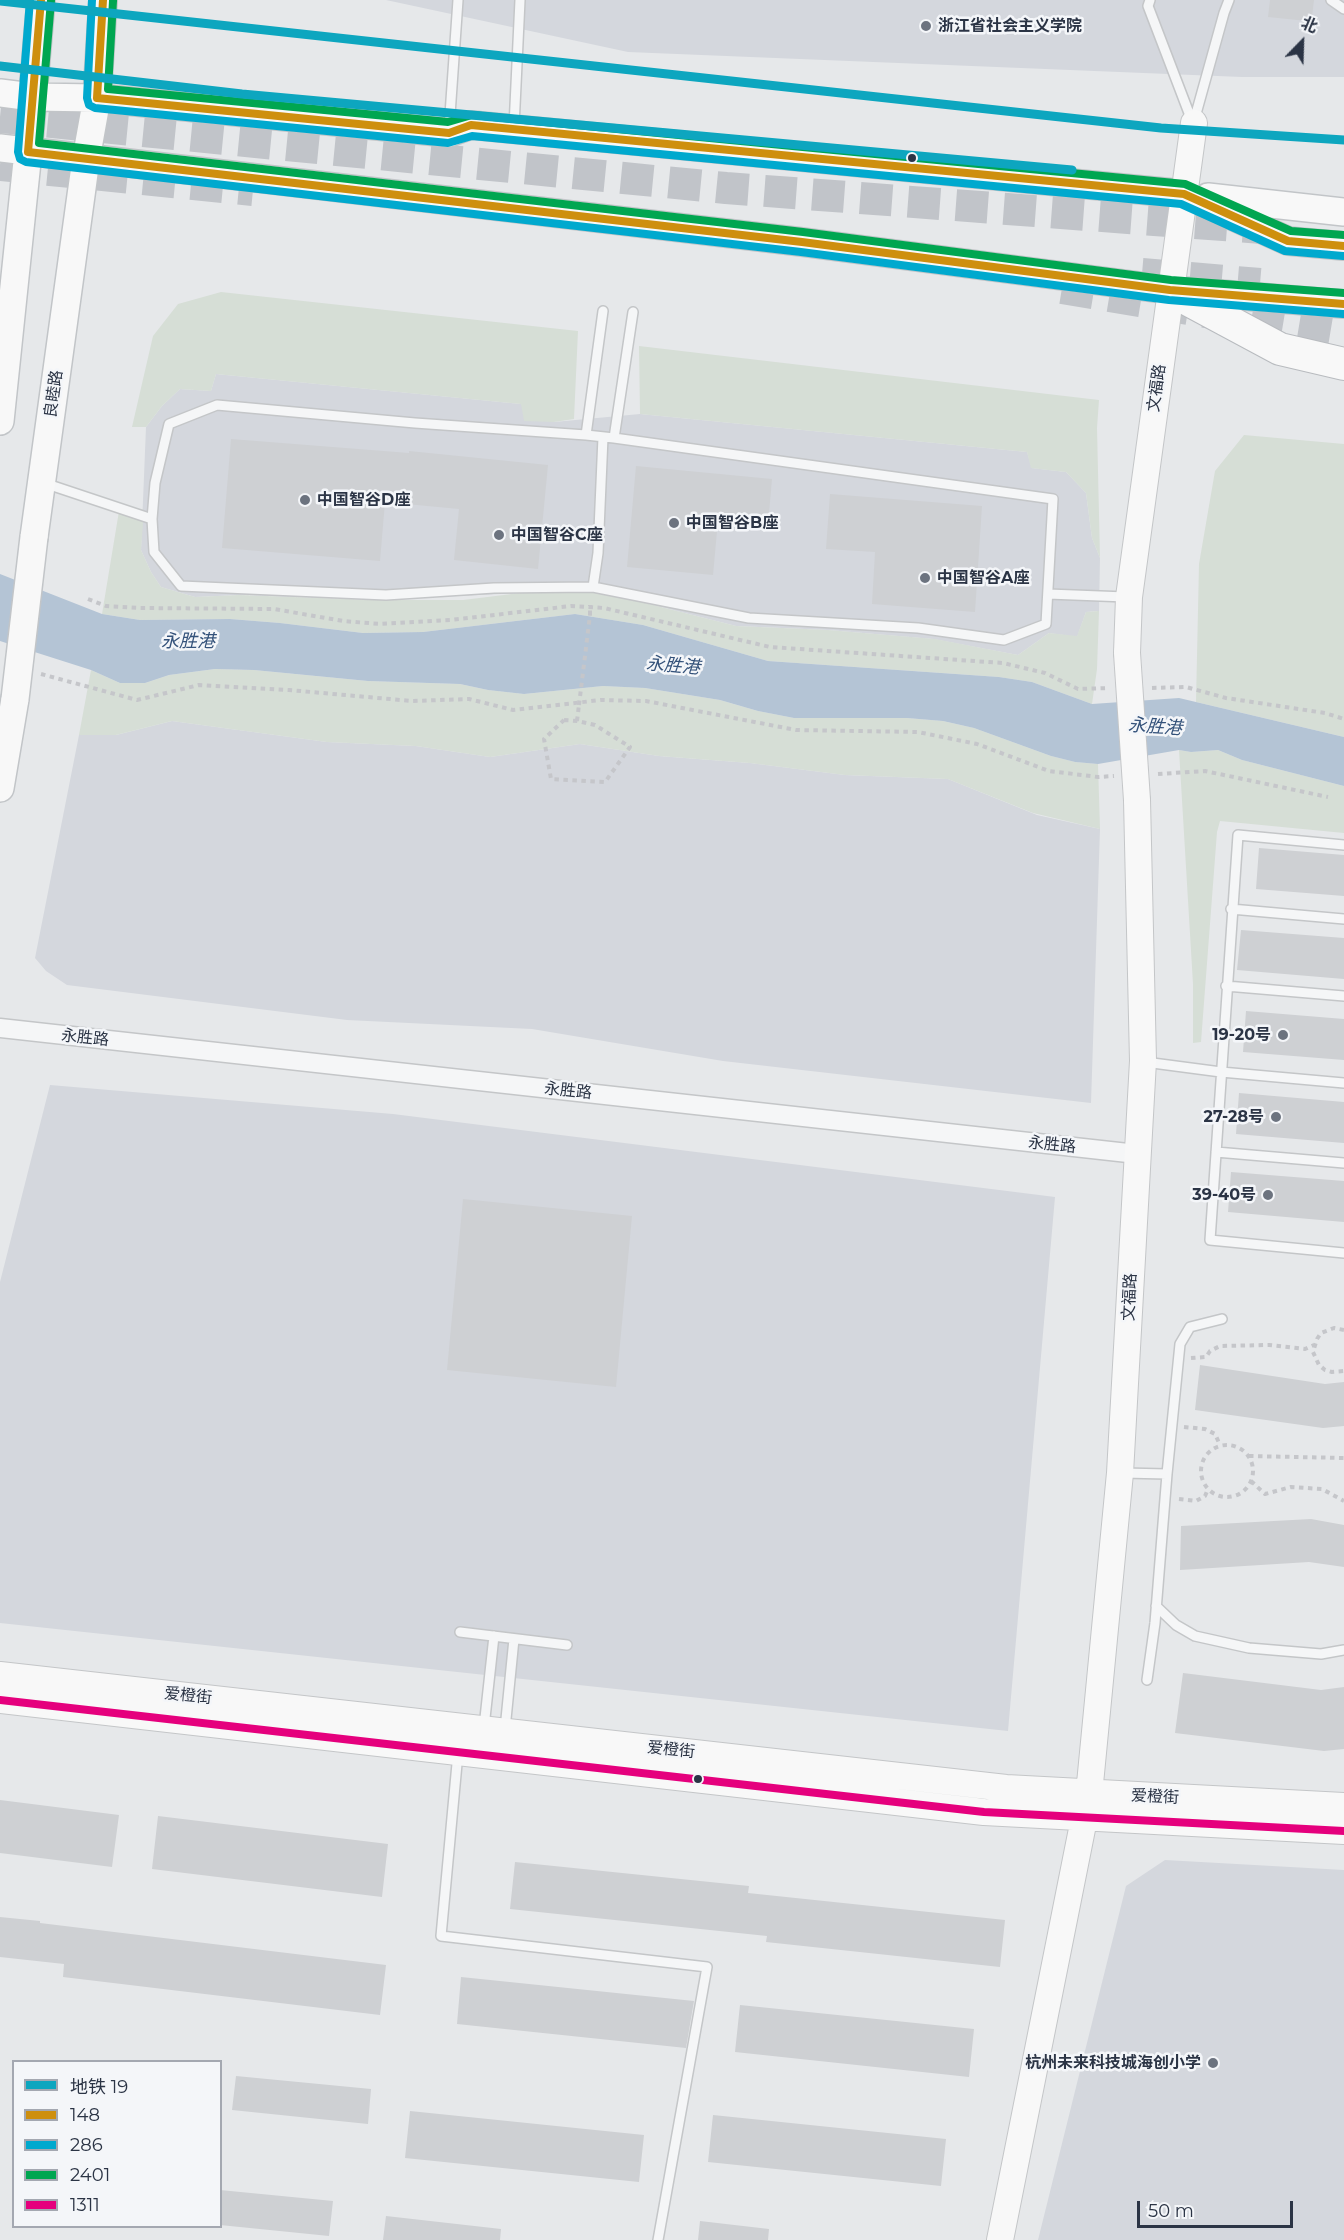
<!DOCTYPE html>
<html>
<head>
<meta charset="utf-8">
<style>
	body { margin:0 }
	#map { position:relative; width:1344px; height:2240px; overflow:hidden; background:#e6e8ea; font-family:Montserrat,"Noto Sans SC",sans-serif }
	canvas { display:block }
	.legend { position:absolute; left:12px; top:2060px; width:210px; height:168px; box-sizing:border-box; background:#f4f6f9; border:2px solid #a4a8b1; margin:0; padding:8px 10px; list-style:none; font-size:18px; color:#2b3445 }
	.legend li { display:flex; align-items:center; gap:12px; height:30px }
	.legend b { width:30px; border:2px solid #a4a8b1 }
	.north { position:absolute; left:1272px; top:12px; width:60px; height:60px; -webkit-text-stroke:4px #f4f6f9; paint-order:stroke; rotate:23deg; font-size:16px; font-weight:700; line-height:24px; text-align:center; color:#2b3445 }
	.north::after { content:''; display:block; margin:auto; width:21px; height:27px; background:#2b3445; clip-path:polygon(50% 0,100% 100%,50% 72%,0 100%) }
	.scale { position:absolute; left:1137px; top:2201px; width:156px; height:27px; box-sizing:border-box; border:3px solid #2b3445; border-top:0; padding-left:8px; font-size:18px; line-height:21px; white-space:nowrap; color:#2b3445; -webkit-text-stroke:4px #f4f6f9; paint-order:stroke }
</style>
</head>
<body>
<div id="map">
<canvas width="1344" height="2240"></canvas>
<ul class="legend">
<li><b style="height:8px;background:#0da6bf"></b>地铁 19</li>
<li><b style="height:8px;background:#ce8f0e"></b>148</li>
<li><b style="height:8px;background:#00a9ce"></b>286</li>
<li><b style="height:8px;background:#00a651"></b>2401</li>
<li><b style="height:8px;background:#e5007d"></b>1311</li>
</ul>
<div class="north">北</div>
<div class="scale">50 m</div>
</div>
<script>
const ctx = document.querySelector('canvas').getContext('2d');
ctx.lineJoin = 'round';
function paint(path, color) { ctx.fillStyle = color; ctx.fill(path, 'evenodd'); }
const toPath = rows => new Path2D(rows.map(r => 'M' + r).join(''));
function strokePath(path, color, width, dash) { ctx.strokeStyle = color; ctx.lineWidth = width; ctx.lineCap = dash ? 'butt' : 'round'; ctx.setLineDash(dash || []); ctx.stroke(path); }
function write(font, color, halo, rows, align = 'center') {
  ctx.font = font + ' Montserrat,"Noto Sans SC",sans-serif'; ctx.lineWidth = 5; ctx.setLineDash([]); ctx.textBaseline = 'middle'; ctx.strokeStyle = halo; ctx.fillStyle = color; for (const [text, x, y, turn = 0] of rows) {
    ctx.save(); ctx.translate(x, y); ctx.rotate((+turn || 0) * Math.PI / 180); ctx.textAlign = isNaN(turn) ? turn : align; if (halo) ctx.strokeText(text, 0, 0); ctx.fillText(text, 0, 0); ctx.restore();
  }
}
paint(toPath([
	[386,0,1344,0,1344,77,1242,77,628,52],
	[216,374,521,404,554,422,640,414,1027,452,1032,468,1066,472,1086,493,1092,538,1100,558,1099,611,1086,612,1077,637,1049,633,1018,655,933,639,828,630,736,626,606,593,520,593,375,600,239,595,195,597,161,587,151,572,141,550,146,427,162,406,180,389,211,391],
	[172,721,327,742,416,746,490,757,580,744,659,756,750,763,845,775,948,779,1037,815,1100,829,1091,1103,723,1061,532,1029,347,1020,67,985,46,971,35,958,79,735,116,735],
	[50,1085,393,1114,1055,1197,1008,1731,0,1623,0,1282],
	[1165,1860,1344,1870,1344,2240,1038,2240,1126,1886]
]), '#d4d7dd');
paint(toPath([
	[221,292,578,331,574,419,554,422,524,421,521,404,216,374,211,391,180,389,162,406,146,427,132,427,153,336,178,304],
	[639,346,1099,400,1097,428,1100,558,1092,538,1086,493,1066,472,1031,468,1027,452,640,414],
	[1244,435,1344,444,1344,737,1196,702,1199,564,1215,471],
	[120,505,144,510,141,550,151,572,161,587,195,597,239,595,375,600,463,600,520,593,606,593,736,626,828,630,935,639,1018,655,1049,633,1077,636,1086,612,1099,611,1097,669,1092,704,1032,682,999,677,768,661,643,625,575,614,423,632,363,633,280,623,230,619,140,620,102,614],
	[215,669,254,670,368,681,460,684,488,690,524,694,603,686,645,688,720,700,758,711,794,718,907,718,943,721,974,728,1051,756,1075,762,1098,764,1100,829,1033,813,948,779,845,775,750,763,659,756,580,744,490,757,416,746,327,742,172,721,116,735,79,735,91,670,120,683,145,683,169,675],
	[1179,750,1191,752,1218,750,1242,760,1344,786,1344,833,1220,821,1217,832,1201,1042,1193,1043,1193,984]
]), '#d6ded6');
paint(toPath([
	[0,574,102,614,140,620,230,619,280,623,363,633,423,632,575,614,643,625,768,661,999,677,1032,682,1092,704,1179,698,1344,737,1344,786,1242,760,1218,750,1191,752,1179,750,1098,764,1075,762,1051,756,974,728,943,721,907,718,794,718,758,711,720,700,645,688,603,686,524,694,488,690,460,684,368,681,254,670,215,669,169,675,145,683,120,683,91,670,0,641]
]), '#b4c4d5');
paint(toPath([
	[1270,0,1314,0,1312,17,1307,17,1307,21,1268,17],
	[231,439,409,453,409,451,548,465,538,569,454,560,459,509,385,502,380,561,222,548],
	[636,466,772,479,768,525,718,520,713,575,627,567],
	[830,494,982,506,975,612,872,604,875,552,826,549],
	[1259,848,1344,855,1344,896,1256,889],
	[1241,930,1344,938,1344,979,1237,970],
	[1246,1011,1344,1019,1344,1060,1243,1052],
	[1239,1093,1344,1102,1344,1143,1236,1134],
	[1231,1172,1344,1181,1344,1222,1228,1212],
	[463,1199,632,1216,616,1387,447,1370],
	[1200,1365,1325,1384,1344,1382,1344,1426,1323,1428,1195,1410],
	[1311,1519,1344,1525,1344,1567,1309,1562,1180,1570,1181,1526],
	[1183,1673,1321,1690,1344,1687,1344,1749,1324,1751,1175,1733],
	[0,1800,119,1815,112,1867,0,1853],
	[158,1816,388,1844,382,1897,152,1869],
	[515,1862,749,1886,748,1893,1005,1920,1000,1967,766,1942,767,1936,510,1909],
	[0,1917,40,1921,40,1923,386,1965,380,2015,63,1977,64,1964,0,1957],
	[461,1977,694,2001,686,2048,457,2024],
	[740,2005,974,2029,969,2077,735,2052],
	[236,2076,371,2089,368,2124,232,2110],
	[410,2111,644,2135,639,2182,405,2158],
	[713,2115,946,2139,941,2186,708,2162],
	[220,2190,333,2201,329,2236,220,2225],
	[386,2216,501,2229,500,2240,383,2240],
	[700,2221,769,2229,768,2240,698,2240]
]), '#ced0d3');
strokePath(toPath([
	[0,117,726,188,1262,228],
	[0,165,253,190],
	[1142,274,1260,284],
	[1062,288,1344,335]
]), '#c1c4c9', 32, [32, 16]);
const lane = toPath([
	[1150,0,1148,6,1192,121],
	[1331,0,1344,9],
	[1194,121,1224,13,1229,0],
	[514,127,520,0],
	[449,129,458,0],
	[603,311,586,435,415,423,217,405,169,424,155,483,152,519,154,552,181,586,386,595,494,588,593,587,749,618,918,628,1004,640,1046,624,1053,499,614,438],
	[586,435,614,438,633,312],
	[44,483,152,519],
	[593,587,598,553,603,437],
	[1048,594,1126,597],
	[1344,845,1238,835,1210,1240,1344,1253],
	[1231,909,1344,919],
	[1226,986,1344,996],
	[1145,1062,1221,1072,1344,1083],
	[1216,1152,1344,1163],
	[1123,1473,1167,1474,1180,1344,1190,1327,1222,1319],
	[1156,1606,1176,1625,1195,1636,1249,1648,1321,1654,1344,1650],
	[460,1632,567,1645],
	[1147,1680,1155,1623,1167,1474],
	[484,1727,494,1636],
	[505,1729,514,1639],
	[458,1753,441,1936,707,1967,658,2240]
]);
const street = toPath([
	[0,1028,1137,1154]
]);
const secondary = toPath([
	[1127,653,1129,597,1194,123],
	[0,1675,1006,1788,1344,1806],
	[0,1700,984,1812,1344,1831],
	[1000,2240,1089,1794,1120,1473,1143,1061,1137,800]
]);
const primary = toPath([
	[0,93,32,97,97,98,449,133,471,125,1184,194,1288,241,1344,246],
	[0,148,802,242,1170,290,1344,304],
	[1208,197,1344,212],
	[0,421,28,152,41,0],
	[34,537,86,159,97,98,103,0],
	[0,788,15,699]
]);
const highway = toPath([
	[1170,290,1280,349,1344,364]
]);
strokePath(lane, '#c4c6c8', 12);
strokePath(street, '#c4c6c8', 21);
strokePath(secondary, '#c4c6c8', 28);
strokePath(primary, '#c2c5c8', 30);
strokePath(highway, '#b8bbbf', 34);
strokePath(toPath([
	[88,599,106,606,139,608,274,609,343,621,380,624,451,620,571,606,604,608,770,647,1003,663,1045,673,1078,689,1109,688],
	[590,615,590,605],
	[41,674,137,700,199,685,289,690,412,701,469,699,513,710,601,700,646,701,796,730,918,732,977,744,1049,771,1098,777,1114,776],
	[1152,688,1186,687,1226,698,1325,713,1344,719],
	[564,720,577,721,595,725,630,747,605,782,551,779,544,739,564,720],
	[577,721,579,705],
	[1158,774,1205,771,1328,797],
	[1344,1330,1334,1328,1321,1333,1317,1339,1313,1352,1319,1365,1325,1370,1332,1372,1344,1371],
	[1191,1358,1206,1357,1210,1351,1220,1346,1269,1345,1305,1349,1314,1345],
	[1184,1427,1205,1429,1215,1434,1220,1445],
	'1201 1471a26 26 0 1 1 52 0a26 26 0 1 1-52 0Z',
	[1249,1456,1344,1458],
	[1251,1481,1265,1494,1291,1487,1322,1489,1344,1501],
	[1179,1499,1196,1501,1205,1496,1208,1489]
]), '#c5c6ca', 4, [4.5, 4.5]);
strokePath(lane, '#f5f6f7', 9);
strokePath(street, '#f5f6f7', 18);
strokePath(secondary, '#f8f8f8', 26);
strokePath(primary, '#f8f8f8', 27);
strokePath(highway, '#f8f8f8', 32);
const secondaryBridge = toPath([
	[1127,653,1137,800]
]);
const primaryBridge = toPath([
	[15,699,34,537]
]);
strokePath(secondaryBridge, '#c4c6c8', 28, []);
strokePath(primaryBridge, '#c2c5c8', 30, []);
strokePath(toPath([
	[579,705,590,615]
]), '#c5c6ca', 4, [4.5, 4.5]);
strokePath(secondaryBridge, '#f8f8f8', 26);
strokePath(primaryBridge, '#f8f8f8', 27);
strokePath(toPath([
	[97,98,449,133,471,125,1184,194,1288,241,1344,246],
	[97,98,103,0],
	[28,152,802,242,1170,290,1344,304],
	[28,152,41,0]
]), '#ce8f0e', 8);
strokePath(toPath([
	[30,0,18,152,20,159,26,162,801,252,1169,300,1343,314],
	[92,0,87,98,89,105,95,108,448,143,472,136,1181,204,1285,251,1343,256]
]), '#00a9ce', 8);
strokePath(toPath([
	[51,1,39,143,803,232,1171,280,1344,293],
	[113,1,108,89,448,122,472,115,1185,184,1291,231,1344,235]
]), '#00a651', 8);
strokePath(toPath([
	[0,1700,984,1812,1344,1831]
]), '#e5007d', 8);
strokePath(toPath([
	[0,1,1161,128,1344,140],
	[0,66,242,94,1072,170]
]), '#0da6bf', 9);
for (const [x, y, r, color] of [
	[926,26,6,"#6c737f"],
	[912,158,5,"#2b3445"],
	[305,500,6,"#6c737f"],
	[674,523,6,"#6c737f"],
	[499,535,6,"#6c737f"],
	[925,578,6,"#6c737f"],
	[1283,1035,6,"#6c737f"],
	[1276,1117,6,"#6c737f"],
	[1268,1195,6,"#6c737f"],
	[698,1779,5,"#2b3445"],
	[1213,2063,6,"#6c737f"]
]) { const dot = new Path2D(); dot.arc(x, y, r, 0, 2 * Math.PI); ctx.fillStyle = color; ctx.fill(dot); strokePath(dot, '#f4f6f9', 2); }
write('bold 16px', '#2b3445', '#f4f6f9', [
	["浙江省社会主义学院",938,26],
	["中国智谷D座",317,500],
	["中国智谷B座",686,523],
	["中国智谷C座",511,535],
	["中国智谷A座",937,578],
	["19-20号",1271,1035,"right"],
	["27-28号",1264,1117,"right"],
	["39-40号",1256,1195,"right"],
	["杭州未来科技城海创小学",1201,2063,"right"]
], 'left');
write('16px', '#2b3445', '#f4f6f9', [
	["文福路",1157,388,-82],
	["良睦路",54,394,-82],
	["永胜路",85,1038,6],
	["永胜路",568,1091,6],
	["永胜路",1052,1145,6],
	["文福路",1130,1297,-87],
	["爱橙街",188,1696,6],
	["爱橙街",671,1750,6],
	["爱橙街",1155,1797,3]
]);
write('italic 18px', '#34527a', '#f4f6f9', [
	["永胜港",188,642],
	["永胜港",673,666,5],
	["永胜港",1155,727,4]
]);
</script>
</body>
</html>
